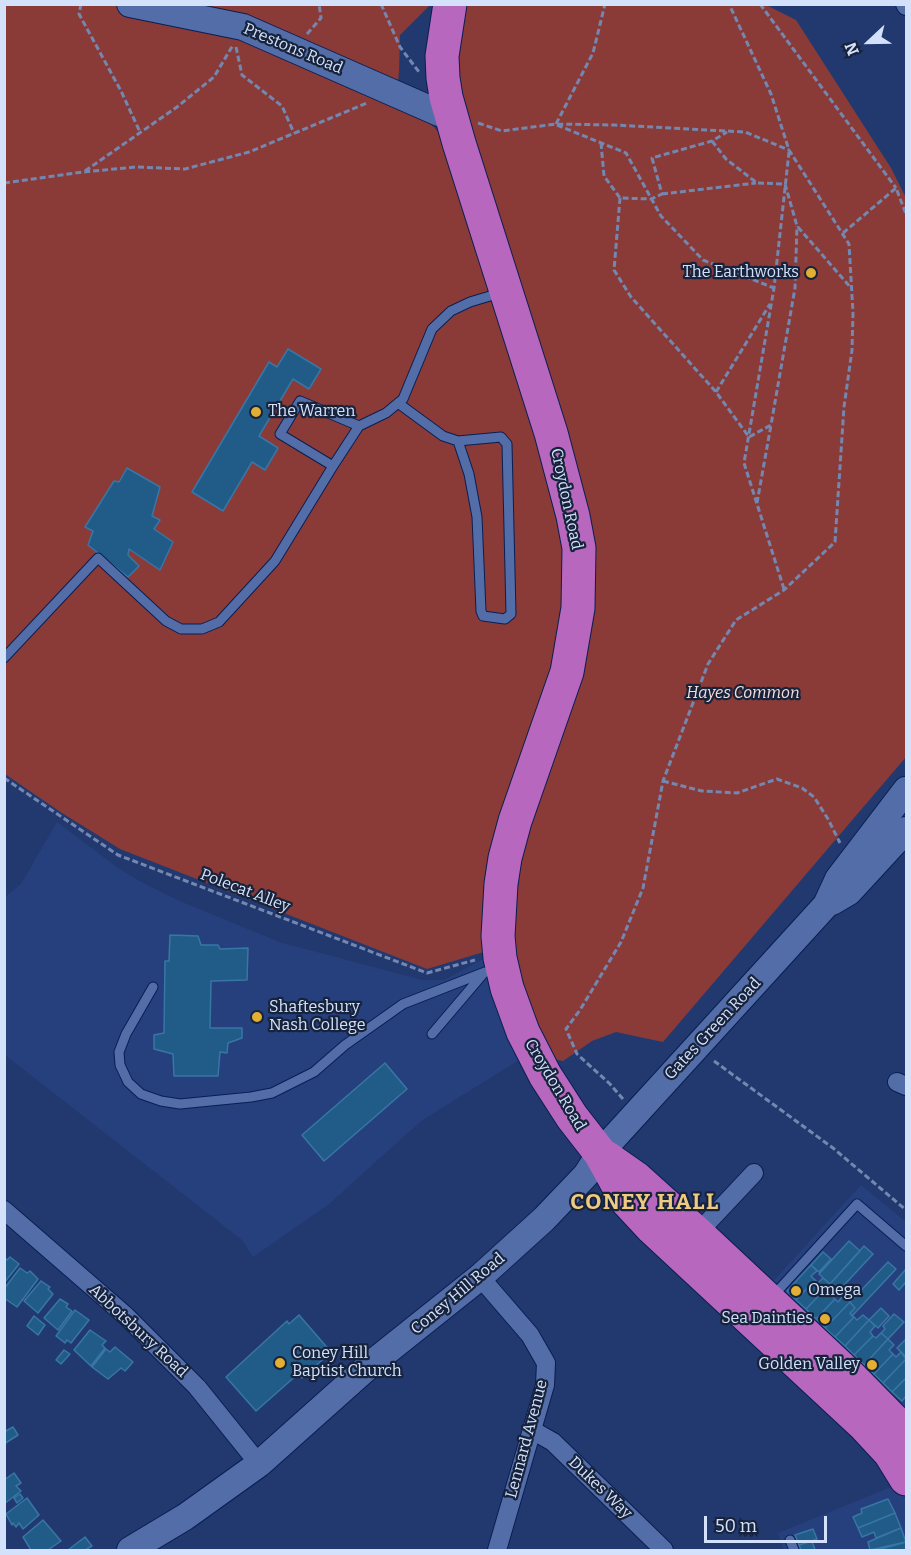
<!DOCTYPE html>
<html>
<head>
<meta charset="utf-8">
<style>
	body { margin:0 }
	#map { position:relative; width:911px; height:1555px; overflow:hidden; background:#22396f; font-family:Bitter,serif }
	canvas { display:block }
	.frame { position:absolute; inset:0; border:6px solid #d3e1fb; pointer-events:none }
	.north { position:absolute; left:839px; top:12px; width:60px; height:60px; -webkit-text-stroke:4px #17223b; paint-order:stroke; rotate:248deg; font-size:16px; font-weight:700; line-height:24px; text-align:center; color:#d3e1fb }
	.north::after { content:''; display:block; margin:auto; width:21px; height:27px; background:#d3e1fb; clip-path:polygon(50% 0,100% 100%,50% 72%,0 100%) }
	.scale { position:absolute; left:704px; top:1516px; width:123px; height:27px; box-sizing:border-box; border:3px solid #d3e1fb; border-top:0; padding-left:8px; font-size:18px; line-height:21px; white-space:nowrap; color:#d3e1fb; -webkit-text-stroke:4px #17223b; paint-order:stroke }
</style>
</head>
<body>
<div id="map">
<canvas width="911" height="1555"></canvas>
<div class="frame"></div>
<div class="north">N</div>
<div class="scale">50 m</div>
</div>
<script>
const ctx = document.querySelector('canvas').getContext('2d');
ctx.lineJoin = 'round';
function paint(path, color) { ctx.fillStyle = color; ctx.fill(path, 'evenodd'); }
const toPath = rows => new Path2D(rows.map(r => 'M' + r).join(''));
function strokePath(path, color, width, dash) { ctx.strokeStyle = color; ctx.lineWidth = width; ctx.lineCap = dash ? 'butt' : 'round'; ctx.setLineDash(dash || []); ctx.stroke(path); }
function write(font, color, halo, rows, align = 'center') {
  ctx.font = font + ' Bitter,serif'; ctx.lineWidth = 4.5; ctx.setLineDash([]); ctx.textBaseline = 'middle'; ctx.strokeStyle = halo; ctx.fillStyle = color; for (const [text, x, y, turn = 0] of rows) {
    ctx.save(); ctx.translate(x, y); ctx.rotate((+turn || 0) * Math.PI / 180); ctx.textAlign = isNaN(turn) ? turn : align; if (halo) ctx.strokeText(text, 0, 0); ctx.fillText(text, 0, 0); ctx.restore();
  }
}
paint(toPath([
	[57,822,118,868,143,883,175,899,279,942,422,980,444,980,483,959,527,1055,421,1121,329,1204,253,1257,242,1240,5,1055,4,898,21,884],
	[861,1185,906,1222,906,1422,767,1288],
	[906,1481,906,1550,784,1550,778,1533]
]), '#26407d');
paint(toPath([
	[5,5,430,5,400,35,399,72,395,106,412,110,434,127,448,144,572,551,562,666,487,951,427,969,120,849,62,813,5,774],
	[464,5,766,5,796,20,891,168,906,198,906,757,663,1042,616,1032,592,1041,563,1061,548,1058,501,949,507,872,587,605,461,88,456,49]
]), '#8a3b38');
const building = toPath([
	[288,349,321,369,309,389,293,379,259,436,278,448,265,470,252,462,223,511,192,492,269,362,277,367,288,349],
	[127,468,160,487,152,516,160,520,154,529,173,542,160,570,129,549,128,555,139,566,128,577,88,545,93,531,85,527,114,481,119,482,127,468],
	[170,935,198,936,201,945,218,945,220,949,248,948,247,980,211,981,210,1028,242,1028,242,1038,228,1043,227,1053,220,1052,218,1076,174,1076,173,1054,154,1049,154,1035,164,1033,165,961,169,961,170,935],
	[385,1063,407,1089,324,1161,302,1135,385,1063],
	[849,1241,860,1251,830,1284,819,1274,849,1241],
	[864,1246,873,1254,833,1297,831,1295,836,1289,830,1284,864,1246],
	[823,1252,831,1259,819,1272,811,1265,823,1252],
	[4,1257,7,1260,10,1257,19,1264,4,1283,4,1257],
	[888,1262,896,1269,852,1316,850,1313,855,1308,850,1302,888,1262],
	[811,1265,817,1271,811,1276,815,1280,796,1300,787,1291,811,1265],
	[20,1268,27,1273,30,1271,38,1279,17,1307,4,1298,4,1289,20,1268],
	[906,1269,906,1282,899,1290,893,1284,906,1269],
	[823,1278,830,1284,806,1309,796,1300,815,1280,818,1283,823,1278],
	[41,1281,50,1287,48,1289,53,1294,38,1313,24,1301,41,1281],
	[830,1284,836,1289,831,1295,835,1299,816,1319,806,1309,830,1284],
	[843,1296,850,1302,825,1328,816,1319,835,1299,838,1302,843,1296],
	[60,1299,68,1304,66,1307,72,1311,58,1330,44,1318,60,1299],
	[850,1302,855,1308,850,1313,854,1317,835,1337,825,1328,850,1302],
	[881,1308,889,1316,878,1328,869,1320,881,1308],
	[75,1310,89,1320,71,1343,67,1340,65,1343,56,1336,75,1310],
	[894,1314,904,1322,888,1339,881,1333,885,1329,883,1326,894,1314],
	[299,1315,331,1352,302,1378,298,1374,256,1411,226,1377,287,1321,289,1324,299,1315],
	[863,1315,869,1320,845,1346,835,1337,854,1317,857,1320,863,1315],
	[34,1316,45,1325,38,1335,27,1326,34,1316],
	[869,1320,875,1326,870,1332,873,1336,854,1355,845,1346,869,1320],
	[90,1330,106,1341,102,1345,105,1348,91,1366,74,1350,90,1330],
	[881,1333,888,1339,864,1365,854,1355,873,1336,876,1338,881,1333],
	[888,1339,894,1345,889,1350,893,1354,874,1374,864,1365,888,1339],
	[906,1339,906,1357,897,1348,906,1339],
	[115,1347,133,1362,125,1371,121,1368,108,1379,92,1367,106,1349,110,1352,115,1347],
	[64,1350,70,1354,61,1364,56,1360,64,1350],
	[901,1352,906,1359,883,1383,874,1374,893,1354,896,1357,901,1352],
	[906,1359,906,1378,892,1392,883,1383,906,1359],
	[906,1378,906,1396,902,1401,892,1392,906,1378],
	[13,1427,18,1435,4,1444,4,1432,13,1427],
	[14,1473,21,1483,16,1486,21,1491,4,1504,4,1480,14,1473],
	[20,1494,23,1498,17,1503,14,1498,20,1494],
	[27,1498,39,1515,23,1529,19,1523,16,1527,13,1523,12,1525,6,1514,27,1498],
	[888,1499,895,1513,858,1528,853,1517,862,1513,861,1509,888,1499],
	[895,1513,901,1528,876,1538,874,1532,862,1537,858,1528,895,1513],
	[43,1520,61,1541,48,1550,31,1550,23,1537,43,1520],
	[901,1528,906,1542,870,1550,868,1542,901,1528],
	[813,1529,817,1539,799,1545,795,1535,813,1529],
	[85,1537,92,1546,85,1550,68,1550,85,1537],
	[812,1541,815,1550,801,1550,799,1545,812,1541],
	[906,1542,906,1550,877,1550,906,1542]
]);
paint(building, '#215c88');
strokePath(building, '#3876a6', 1.5);
const lane = toPath([
	[398,403,443,436,458,441,501,437,507,444,511,614,505,619,483,616,481,611,477,517,469,474,458,441],
	[359,426,333,466,280,434,300,401,359,426,386,413,403,399,432,329,451,311,470,302,500,293],
	[4,658,98,558,166,621,181,629,202,629,219,622,275,561,333,466],
	[153,987,126,1034,119,1052,120,1065,128,1082,141,1094,161,1101,180,1104,251,1097,272,1093,314,1072,345,1045,403,1004,485,972,497,972],
	[432,1034,483,974],
	[773,1296,857,1204,906,1246],
	[790,1540,794,1550]
]);
const street = toPath([
	[905,4,906,6],
	[897,1082,906,1086],
	[4,1210,126,1316,197,1387,259,1464],
	[692,1239,754,1173],
	[480,1277,530,1335,546,1363,545,1385,497,1550],
	[532,1430,553,1442,664,1550]
]);
const secondary = toPath([
	[130,4,243,27,439,113,450,113],
	[832,902,849,892,906,830],
	[130,1550,185,1517,259,1464,371,1364,480,1277,544,1219,586,1175,600,1153,826,905,838,879,906,790]
]);
const highway = toPath([
	[450,4,442,56,443,78,446,97,459,143,551,433,573,516,579,548,578,608,567,672,515,821,505,858,501,884,498,936,500,958,507,988,523,1032,545,1075,572,1117,600,1153,626,1200,652,1228,865,1426,890,1453,906,1479],
	[606,1157,636,1178,697,1233,852,1378,906,1433]
]);
strokePath(lane, '#0a1e52', 11);
strokePath(street, '#0a1e52', 20);
strokePath(secondary, '#0a1e52', 28);
strokePath(highway, '#0a1e52', 35);
strokePath(toPath([
	[81,4,79,14,121,91,140,132],
	[381,4,400,47,419,72],
	[760,4,896,188],
	[307,34,321,18,319,4],
	[236,47,242,75,282,106,294,133],
	[478,123,502,131,556,124,614,125,745,132,789,150],
	[556,124,593,53,605,4],
	[557,125,626,153,661,216,703,260,774,288],
	[712,141,726,159,757,183,785,184,797,226,852,289],
	[601,143,604,176,620,198,651,199,662,194,652,158,712,141,727,132],
	[85,171,177,107,214,77,233,45],
	[4,183,83,172,136,167,185,169,249,152,367,103],
	[662,194,756,183],
	[620,198,614,270,631,297,716,392,749,437,771,425,795,288,797,226],
	[843,233,896,188,906,214],
	[716,392,770,304],
	[757,503,771,425],
	[784,589,744,463,774,288,789,152],
	[4,778,118,855,427,973,475,960],
	[663,781,702,791,737,793,777,779,802,788,814,797,828,819,840,843],
	[714,1061,833,1148,906,1210],
	[623,1099,610,1084,577,1054,566,1029,580,1010,621,942,643,888,663,781,708,664,736,620,784,590,835,542,844,407,852,350,853,313,849,244,789,150,771,94,729,4]
]), '#7487b0', 3, [6, 3]);
strokePath(lane, '#526da8', 9);
strokePath(street, '#526da8', 18);
strokePath(secondary, '#526da8', 26);
strokePath(highway, '#b767bd', 33);
for (const [x, y, r, color] of [
	[811,273,6,"#e2af34"],
	[256,412,6,"#e2af34"],
	[257,1017,6,"#e2af34"],
	[796,1291,6,"#e2af34"],
	[825,1319,6,"#e2af34"],
	[280,1363,6,"#e2af34"],
	[872,1365,6,"#e2af34"]
]) { const dot = new Path2D(); dot.arc(x, y, r, 0, 2 * Math.PI); ctx.fillStyle = color; ctx.fill(dot); strokePath(dot, '#17223b', 2); }
write('16px', '#d3e1fb', '#17223b', [
	["Prestons Road",293,49,23],
	["Croydon Road",566,499,78],
	["Polecat Alley",245,891,21],
	["Gates Green Road",713,1029,-47],
	["Croydon Road",555,1085,59],
	["Coney Hill Road",458,1294,-40],
	["Abbotsbury Road",138,1331,43],
	["Lennard Avenue",527,1439,-75],
	["Dukes Way",600,1488,44]
]);
write('16px', '#d3e1fb', '#17223b', [
	["The Earthworks",799,273,"right"],
	["The Warren",268,412],
	["Shaftesbury",269,1008],
	["Nash College",269,1026],
	["Omega",808,1291],
	["Sea Dainties",813,1319,"right"],
	["Coney Hill",292,1354],
	["Baptist Church",292,1372],
	["Golden Valley",860,1365,"right"]
], 'left');
write('italic 16px', '#f7ddda', '#17223b', [
	["Hayes Common",743,694]
]);
ctx.letterSpacing = '1.5px';
write('bold 22px', '#efcb82', '#17223b', [
	["CONEY HALL",645,1203]
]);
ctx.letterSpacing = '0px';
</script>
</body>
</html>
